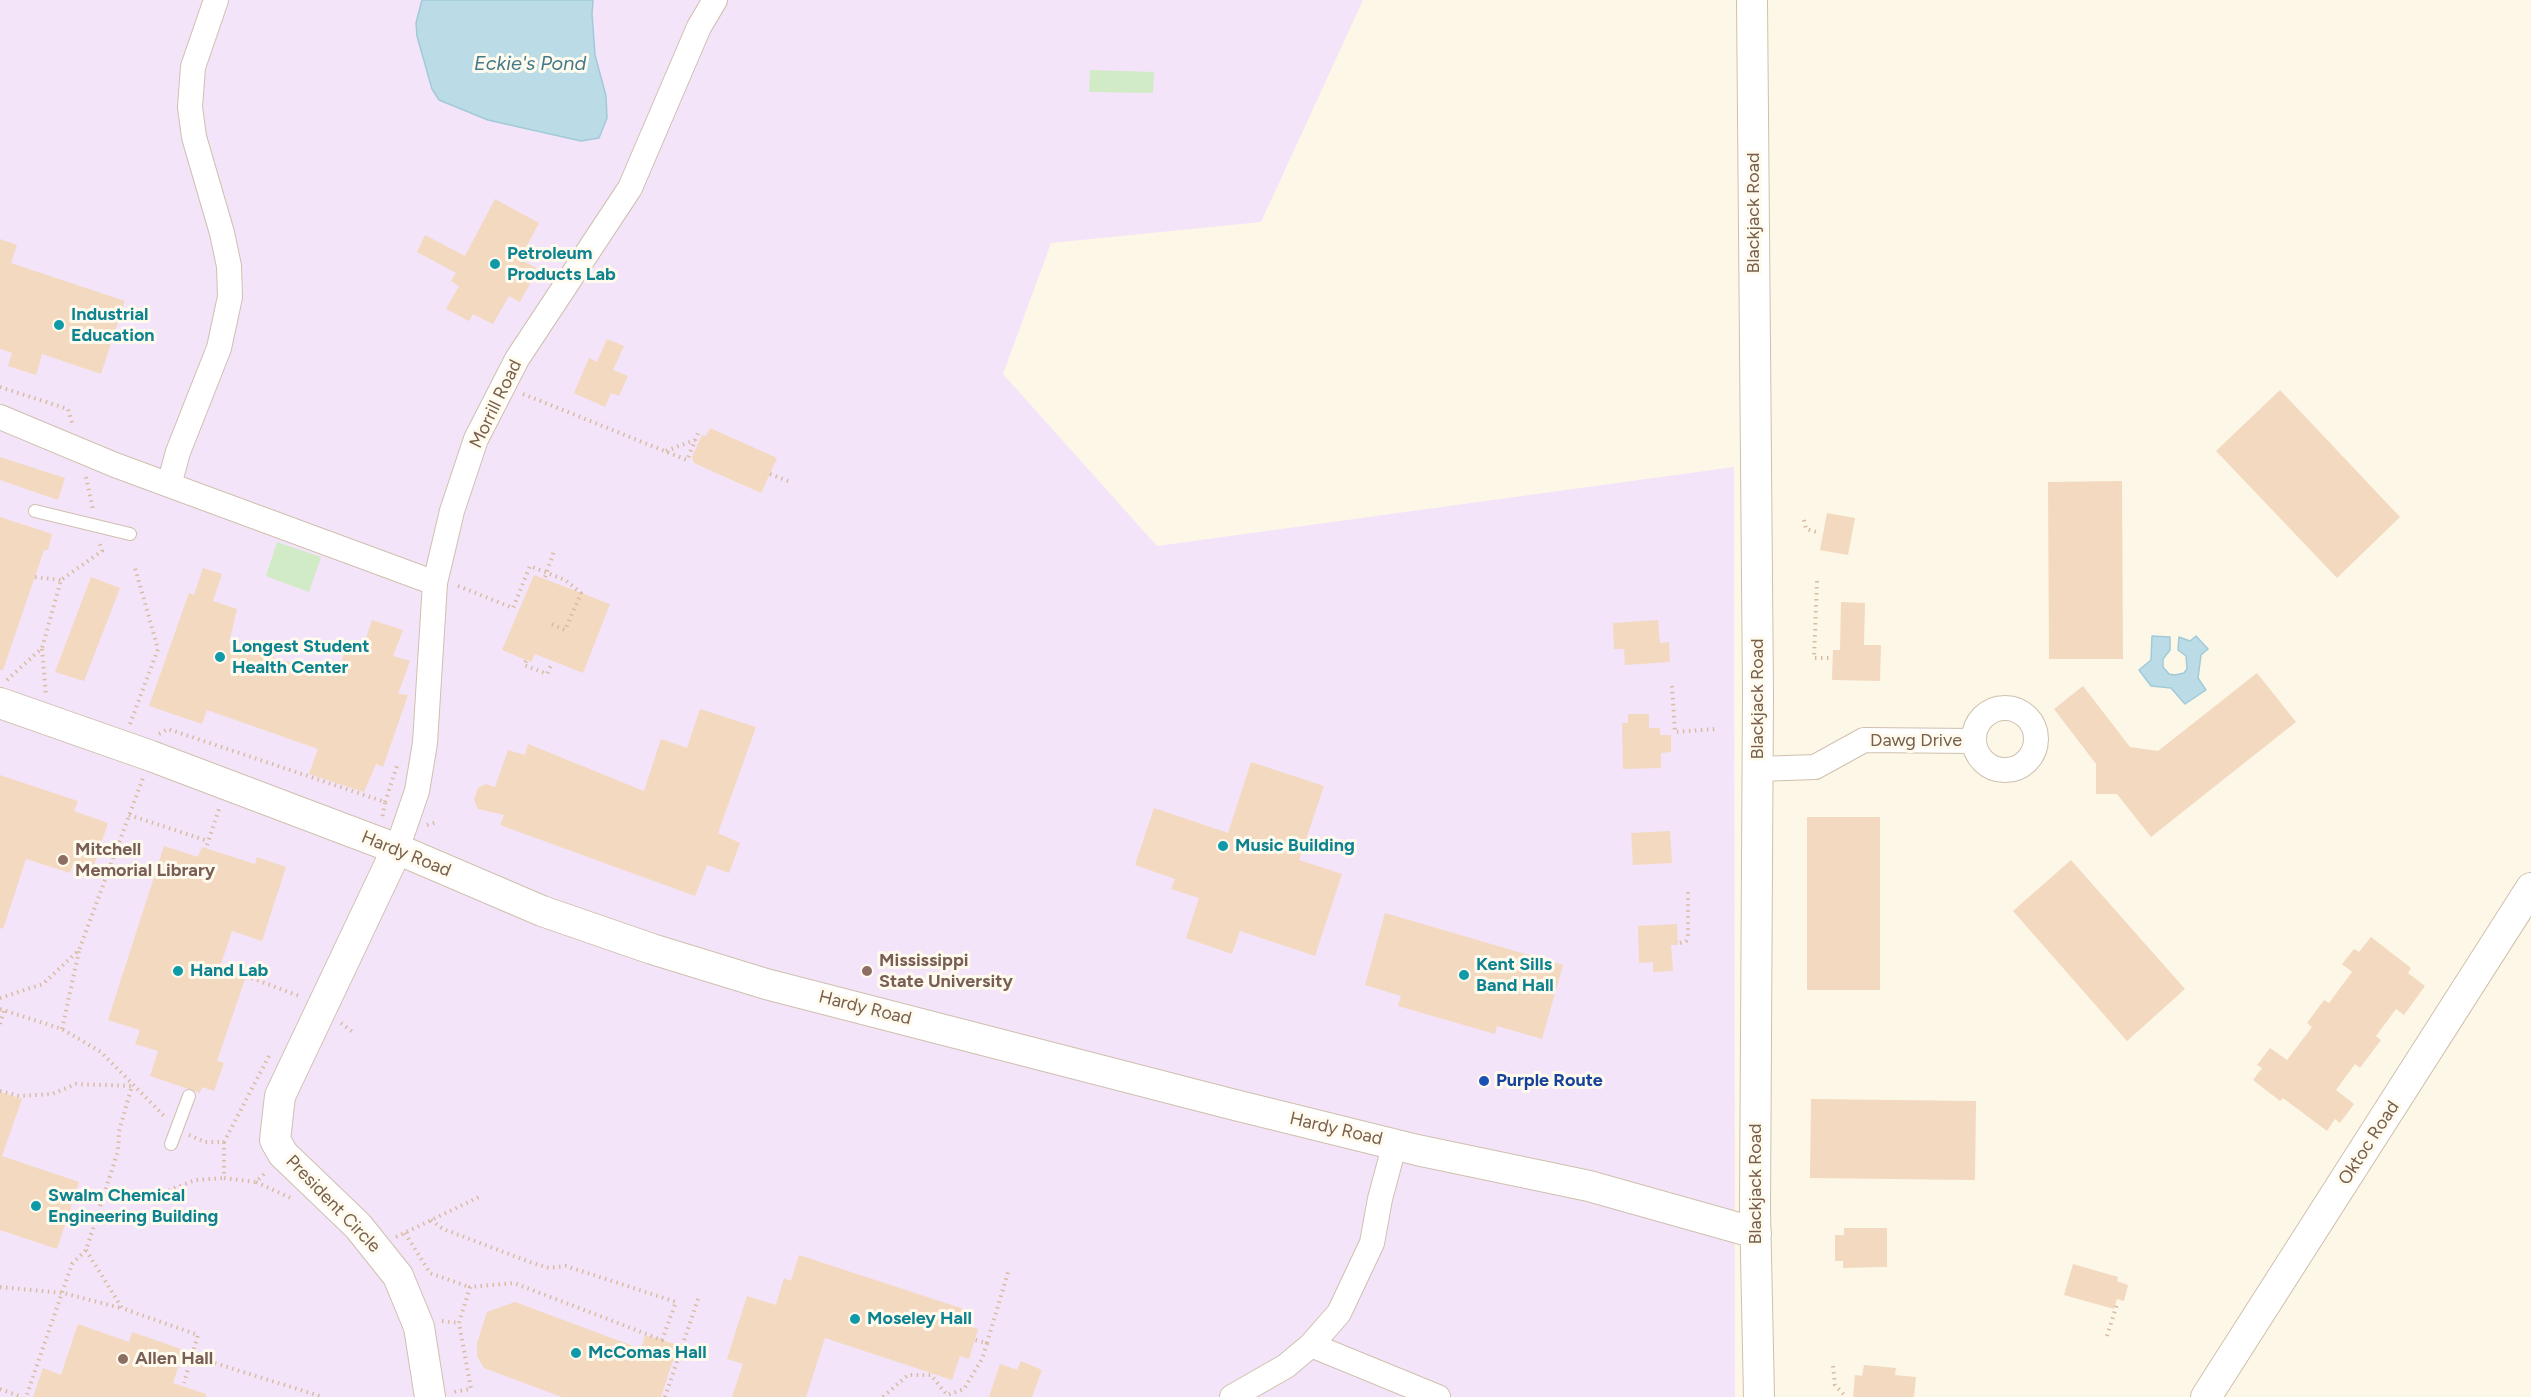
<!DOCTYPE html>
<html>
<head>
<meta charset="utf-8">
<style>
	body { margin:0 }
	canvas { display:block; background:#fdf7e7 }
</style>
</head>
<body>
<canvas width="2531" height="1397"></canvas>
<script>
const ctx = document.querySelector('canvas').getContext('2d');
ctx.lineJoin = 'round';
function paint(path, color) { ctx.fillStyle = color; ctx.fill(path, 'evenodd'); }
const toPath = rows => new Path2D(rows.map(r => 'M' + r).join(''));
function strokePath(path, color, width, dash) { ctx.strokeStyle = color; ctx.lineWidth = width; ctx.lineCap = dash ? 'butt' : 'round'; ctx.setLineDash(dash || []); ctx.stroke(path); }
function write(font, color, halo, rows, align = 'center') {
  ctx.font = font + ' Figtree,sans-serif'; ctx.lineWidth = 6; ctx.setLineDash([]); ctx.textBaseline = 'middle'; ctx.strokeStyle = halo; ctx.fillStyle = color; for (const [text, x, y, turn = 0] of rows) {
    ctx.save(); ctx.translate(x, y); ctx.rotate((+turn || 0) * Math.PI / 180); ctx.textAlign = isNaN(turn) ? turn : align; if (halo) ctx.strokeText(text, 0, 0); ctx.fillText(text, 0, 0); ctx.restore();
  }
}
paint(toPath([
	[0,0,1363,0,1261,222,1051,243,1003,374,1157,546,1734,467,1735,1397,0,1397]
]), '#f4e4f9');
paint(toPath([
	[1090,70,1154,72,1153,93,1089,92],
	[277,542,321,557,309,592,266,576]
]), '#d0ebc5');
const water = toPath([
	[422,0,593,0,592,14,595,55,606,96,607,118,599,138,581,141,488,120,439,100,432,89,417,36,416,23,422,0],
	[2152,636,2170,637,2170,650,2163,659,2163,667,2169,674,2175,675,2184,673,2187,669,2186,656,2178,650,2179,637,2190,641,2196,636,2208,649,2201,655,2198,678,2206,690,2185,704,2171,688,2151,686,2139,670,2151,660,2152,636]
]);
paint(water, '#bbdce7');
strokePath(water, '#a1cad9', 1.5);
paint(toPath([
	[495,199,539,223,520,259,538,269,520,302,509,296,493,324,473,314,469,321,446,309,459,286,451,281,456,273,417,252,425,235,465,256],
	[0,239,17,245,11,263,125,301,101,374,42,354,36,375,8,366,12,353,0,349],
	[607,339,624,346,613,370,628,376,619,396,611,393,605,407,574,393,589,358,597,362],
	[2280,390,2400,517,2337,578,2216,451],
	[710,428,777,458,761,493,694,463,692,457,702,435,706,436],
	[0,457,65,478,58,500,0,480],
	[2122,481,2123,659,2049,659,2048,482],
	[1827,513,1855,518,1848,555,1820,550],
	[0,517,52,534,48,550,44,550,3,670,0,670],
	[203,568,222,574,213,601,237,609,229,643,330,675,332,669,338,671,349,640,364,644,372,620,403,630,393,656,410,661,398,694,408,695,383,767,376,764,364,792,309,774,318,749,207,710,202,724,149,706,189,593,194,595],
	[534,575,610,604,583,673,535,654,531,662,502,650],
	[91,577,120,588,84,681,55,672],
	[1841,602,1865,603,1864,645,1881,645,1880,681,1832,680,1833,650,1840,650],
	[1658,620,1660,643,1669,642,1670,662,1625,665,1624,649,1614,649,1613,623],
	[2257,673,2296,722,2151,837,2117,794,2096,794,2096,764,2054,709,2083,686,2130,747,2158,751],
	[700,709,756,727,718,833,740,843,729,873,707,865,695,896,500,825,504,815,478,809,474,800,478,788,486,784,495,787,508,750,525,755,528,744,644,791,661,739,687,748],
	[1628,714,1649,714,1649,728,1660,728,1660,735,1671,735,1671,752,1661,753,1661,768,1623,769,1622,723,1628,723],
	[1251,762,1324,786,1299,860,1342,874,1315,956,1240,931,1232,954,1186,938,1199,898,1171,889,1175,879,1135,865,1154,808,1228,833],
	[0,775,78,801,74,811,108,823,92,871,73,864,70,873,26,859,3,929,0,928],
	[1807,817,1880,817,1880,990,1807,990],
	[1670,831,1672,863,1633,865,1631,833],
	[164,846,198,857,202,847,255,864,257,857,286,867,262,941,232,931,220,967,246,976,217,1061,224,1063,214,1091,202,1087,200,1093,150,1076,158,1051,135,1044,140,1030,108,1020],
	[2071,860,2185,989,2127,1041,2013,911],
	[1385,913,1563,965,1542,1039,1497,1026,1495,1034,1398,1006,1401,996,1365,985],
	[1677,924,1678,945,1671,945,1673,971,1653,972,1653,962,1639,963,1638,926],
	[2371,937,2411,968,2408,973,2425,986,2404,1015,2396,1009,2376,1036,2381,1040,2360,1068,2355,1064,2336,1090,2354,1104,2340,1123,2335,1119,2327,1131,2283,1098,2280,1101,2253,1080,2262,1068,2257,1065,2270,1048,2287,1060,2312,1027,2307,1023,2324,1000,2329,1003,2352,972,2342,964,2354,949,2359,952],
	[0,1092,22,1099,2,1156,79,1182,57,1249,0,1230],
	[1811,1099,1976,1101,1975,1180,1810,1178],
	[1844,1228,1887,1228,1887,1267,1843,1268,1843,1261,1835,1261,1835,1235,1844,1235],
	[799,1255,973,1312,968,1326,978,1329,969,1359,960,1356,952,1380,825,1338,806,1397,732,1397,743,1364,727,1359,747,1296,776,1305,784,1278,791,1281],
	[2073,1264,2118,1277,2117,1281,2128,1285,2124,1301,2117,1299,2114,1309,2064,1295],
	[515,1302,641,1349,645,1335,678,1345,661,1397,562,1397,484,1368,477,1356,477,1343,487,1312],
	[78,1324,129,1342,132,1332,184,1350,173,1383,206,1394,206,1397,33,1397,43,1368,61,1375],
	[1021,1361,1042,1370,1032,1397,989,1397,1000,1364,1017,1370],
	[1864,1365,1896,1368,1895,1375,1916,1377,1914,1397,1853,1397,1855,1375,1862,1376]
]), '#f3d9bf');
const service = toPath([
	[35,511,130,534],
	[171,1144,189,1096]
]);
const minor = toPath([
	[0,417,115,465,435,583],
	[169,485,178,452,219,348,230,297,229,266,222,233,194,137,190,107,193,67,216,0],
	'1974 739a31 31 0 1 1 62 0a31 31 0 1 1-62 0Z',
	[1758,769,1815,767,1864,740,1974,741],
	[397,849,417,791,425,743,435,583,452,511,476,439,517,359,630,188,699,27,715,0],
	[1311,1345,1339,1313,1372,1243,1380,1199,1395,1143],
	[1232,1397,1286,1366,1311,1345,1438,1397]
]);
const tertiary = toPath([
	[1752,0,1758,692,1755,1208,1759,1397],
	[0,703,151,756,397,849,542,911,652,949,766,984,1231,1104,1417,1150,1589,1186,1756,1233],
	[397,849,280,1096,275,1140,283,1154,358,1226,398,1276,419,1327,430,1397],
	[2206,1397,2531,888]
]);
strokePath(service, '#cfc0ad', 14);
strokePath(minor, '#cfc0ad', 26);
strokePath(tertiary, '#cfc0ad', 32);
strokePath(toPath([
	[0,387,68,409,73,426],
	[523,394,687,460,698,433],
	[666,451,695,440],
	[770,474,790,482],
	[86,477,93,510],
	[1804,520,1806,529,1820,533],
	[35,577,61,580],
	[545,577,554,551],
	[1817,581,1814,658,1830,658],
	[458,586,513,608,530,566,565,580,581,593,565,630,549,623],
	[42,649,46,696],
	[526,661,524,665,547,674,552,663],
	[7,680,42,648,61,580,102,551,99,541],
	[1672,686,1675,732,1715,729],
	[130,724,158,649,135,568],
	[159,734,168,729,385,802,382,819],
	[385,802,398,763],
	[129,815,208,841],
	[427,825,437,822],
	[207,845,220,806],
	[1680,943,1686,941,1688,936,1688,891],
	[246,976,302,997],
	[0,998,43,984,79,950,143,778],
	[0,1009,62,1029,101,1052,166,1118],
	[341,1023,354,1033],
	[0,1024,4,1010],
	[62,1029,79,951],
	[0,1091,19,1096,52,1094,76,1084,132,1086,119,1131,118,1151,86,1250,72,1264,26,1397],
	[189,1135,205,1142,224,1142,269,1056],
	[224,1142,224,1178,256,1182,266,1172],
	[256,1182,291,1198],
	[104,1196,149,1198,195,1180,224,1178],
	[431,1220,443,1229,530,1262,549,1268,566,1266,676,1302,662,1340,514,1283,470,1287,459,1323,471,1389,454,1392],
	[405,1233,430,1273,469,1287],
	[396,1237,479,1197],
	[86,1250,122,1308,198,1335,184,1383],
	[0,1287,63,1293,121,1308],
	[442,1321,459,1323],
	[2107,1336,2117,1304],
	[987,1343,1009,1269],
	[192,1356,323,1397],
	[1833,1366,1835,1385,1846,1397],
	[0,1389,22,1397],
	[665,1397,698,1299],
	[883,1397,908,1375,931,1375,947,1395,964,1389,982,1359,987,1343,975,1340]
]), '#d8bca1', 4, [1.5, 4.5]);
strokePath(service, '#fff', 12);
strokePath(minor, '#fff', 24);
strokePath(tertiary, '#fff', 30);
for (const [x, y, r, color] of [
	[495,264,6,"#0f9aa8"],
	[59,325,6,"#0f9aa8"],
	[220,657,6,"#0f9aa8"],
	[1223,846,6,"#0f9aa8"],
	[63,860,6,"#8d6e63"],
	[178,971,6,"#0f9aa8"],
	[867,971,6,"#8d6e63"],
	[1464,975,6,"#0f9aa8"],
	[1484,1081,6,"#1a4fb4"],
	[36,1206,6,"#0f9aa8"],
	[855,1319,6,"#0f9aa8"],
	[576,1353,6,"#0f9aa8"],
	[123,1359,6,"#8d6e63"]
]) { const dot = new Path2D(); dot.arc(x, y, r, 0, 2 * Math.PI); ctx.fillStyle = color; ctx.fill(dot); strokePath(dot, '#fffaee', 2); }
write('18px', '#785f4b', '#fffaee', [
	["Blackjack Road",1754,213,-90],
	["Morrill Road",496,404,-64],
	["Blackjack Road",1758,699,-90],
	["Dawg Drive",1916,741],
	["Hardy Road",406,854,22],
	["Hardy Road",865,1008,14],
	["Hardy Road",1336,1129,13],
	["Oktoc Road",2369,1143,-57],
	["Blackjack Road",1756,1184,-90],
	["President Circle",333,1204,46]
]);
write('bold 18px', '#0d838f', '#fffaee', [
	["Petroleum",507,254],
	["Products Lab",507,275],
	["Industrial",71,315],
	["Education",71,336],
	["Longest Student",232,647],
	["Health Center",232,668],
	["Music Building",1235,846],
	["Kent Sills",1476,965],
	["Band Hall",1476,986],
	["Hand Lab",190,971],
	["Swalm Chemical",48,1196],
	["Engineering Building",48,1217],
	["Moseley Hall",867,1319],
	["McComas Hall",588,1353]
], 'left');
write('bold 18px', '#785e54', '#fffaee', [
	["Mitchell",75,850],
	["Memorial Library",75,871],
	["Mississippi",879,961],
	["State University",879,982],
	["Allen Hall",135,1359]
], 'left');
write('bold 18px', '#164399', '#fffaee', [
	["Purple Route",1496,1081]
], 'left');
write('italic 20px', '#44788b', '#fffaee', [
	["Eckie's Pond",530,64]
]);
</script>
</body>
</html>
